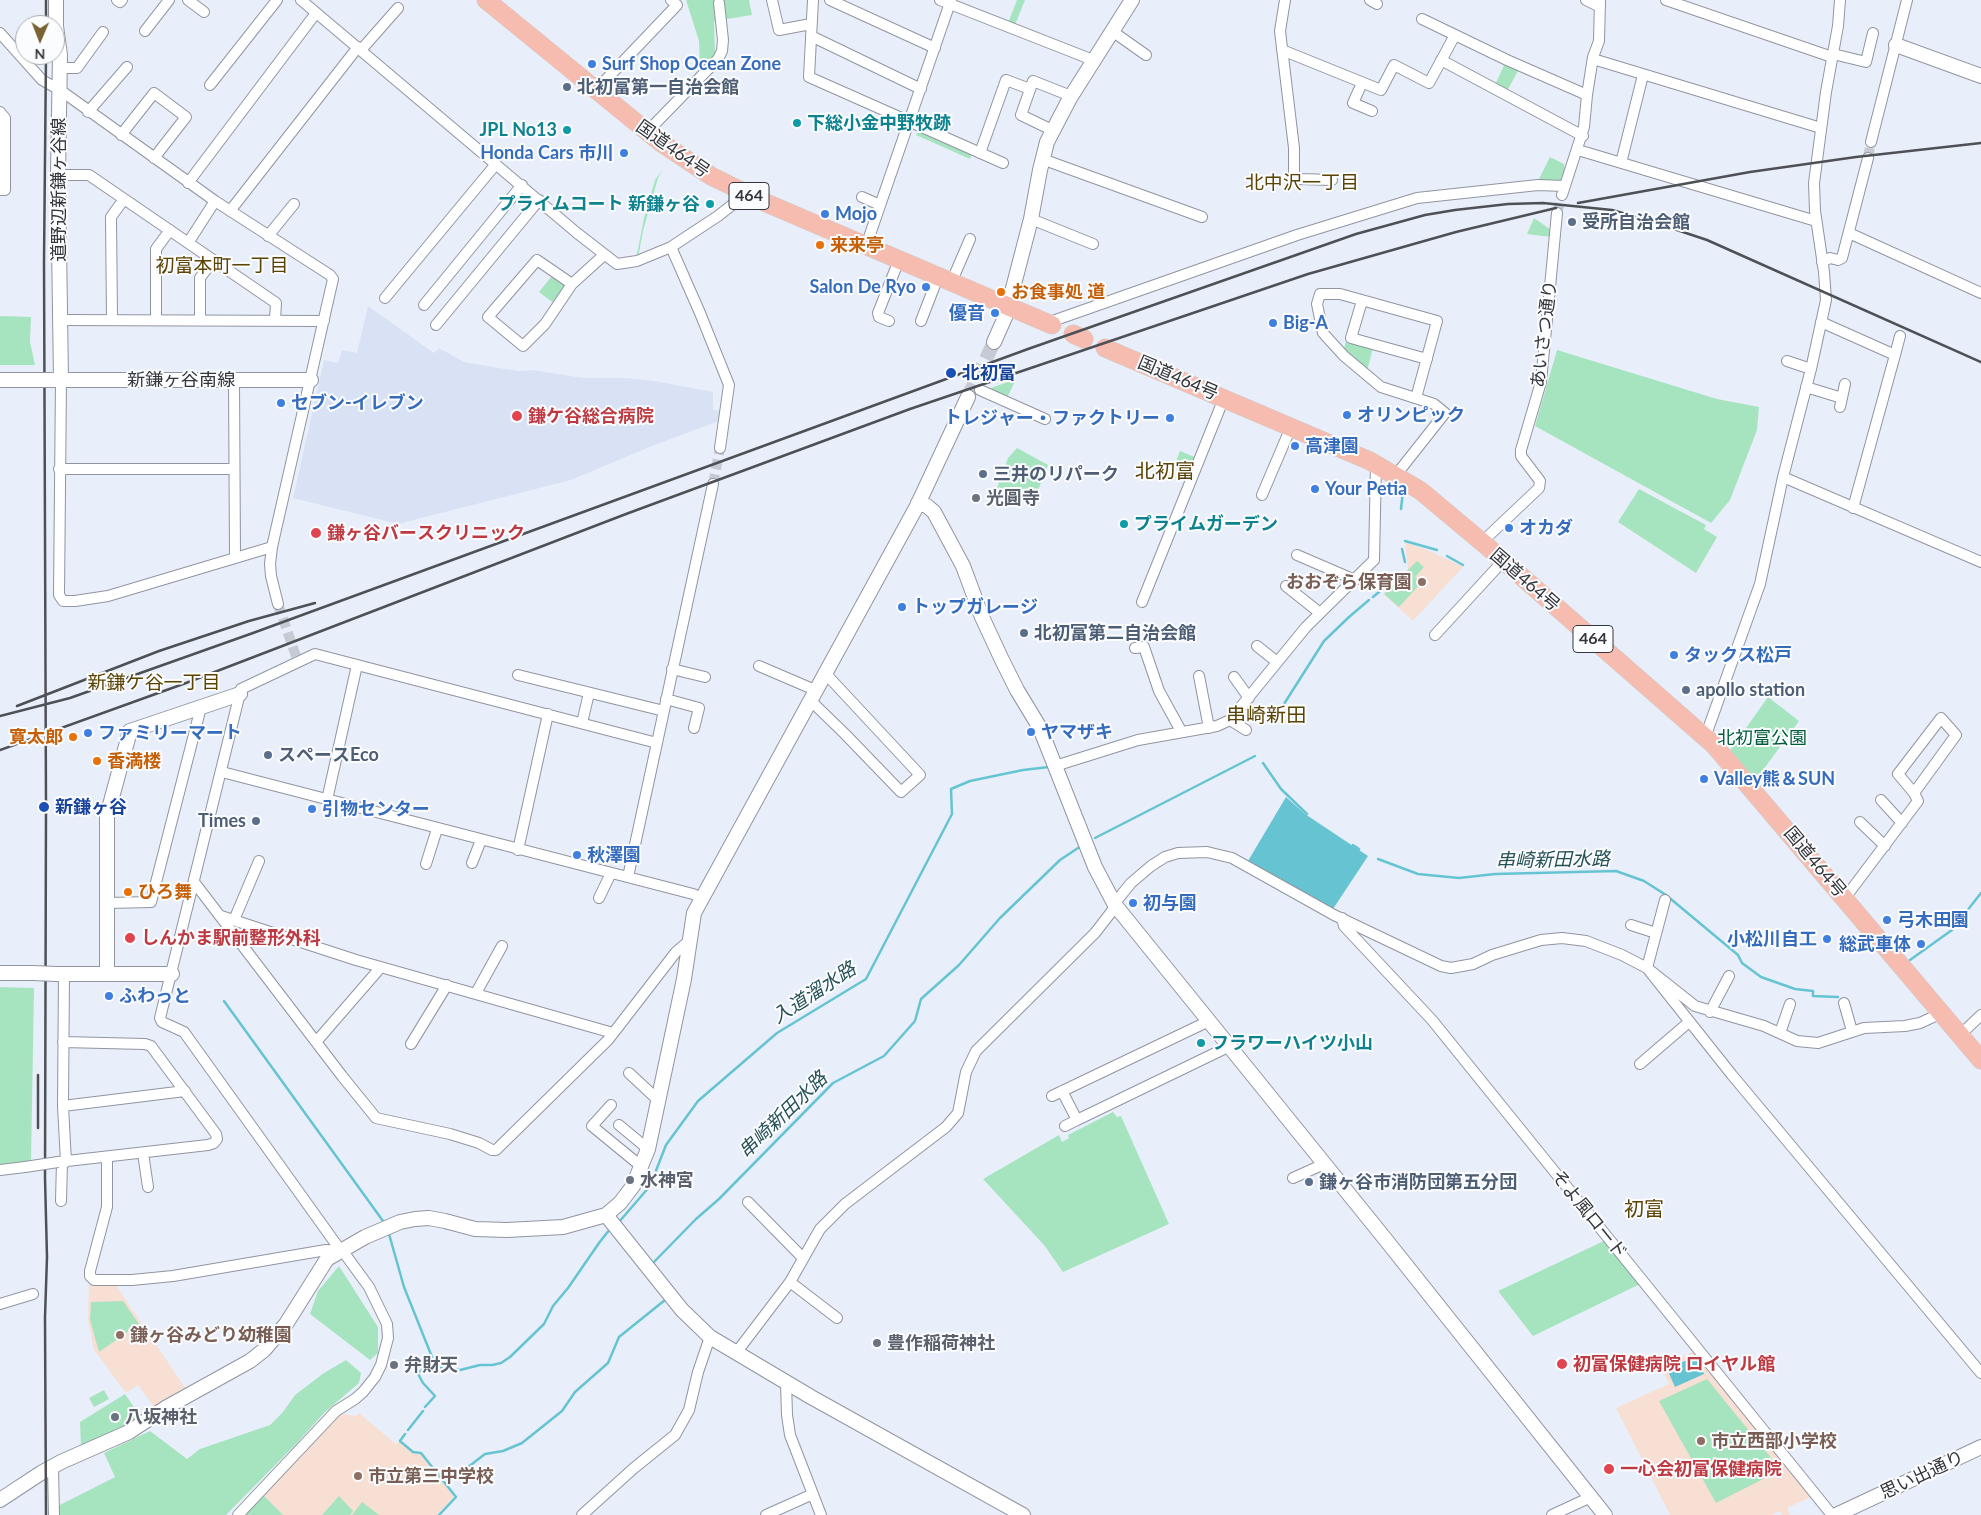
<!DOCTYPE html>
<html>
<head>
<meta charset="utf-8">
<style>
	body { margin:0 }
	#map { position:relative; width:1981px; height:1515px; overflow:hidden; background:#e9effa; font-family:Lato,sans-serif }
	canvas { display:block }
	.north { position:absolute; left:15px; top:15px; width:50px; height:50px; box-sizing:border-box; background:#fbfcfe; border:1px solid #abadb0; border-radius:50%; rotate:181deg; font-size:14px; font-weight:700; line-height:20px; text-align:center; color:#34363b }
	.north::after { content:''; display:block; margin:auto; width:18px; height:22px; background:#796333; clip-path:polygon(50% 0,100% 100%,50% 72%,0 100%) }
</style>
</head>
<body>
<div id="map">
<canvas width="1981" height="1515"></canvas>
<div class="north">N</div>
</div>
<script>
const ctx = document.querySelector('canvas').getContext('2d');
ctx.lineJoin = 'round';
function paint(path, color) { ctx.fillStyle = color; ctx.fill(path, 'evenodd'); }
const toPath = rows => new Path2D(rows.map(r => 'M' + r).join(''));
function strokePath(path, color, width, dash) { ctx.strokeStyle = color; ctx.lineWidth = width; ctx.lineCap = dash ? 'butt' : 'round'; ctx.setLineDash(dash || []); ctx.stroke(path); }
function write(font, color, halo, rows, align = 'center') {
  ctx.font = font + ' Lato,"Noto Sans JP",sans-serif'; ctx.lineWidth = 4; ctx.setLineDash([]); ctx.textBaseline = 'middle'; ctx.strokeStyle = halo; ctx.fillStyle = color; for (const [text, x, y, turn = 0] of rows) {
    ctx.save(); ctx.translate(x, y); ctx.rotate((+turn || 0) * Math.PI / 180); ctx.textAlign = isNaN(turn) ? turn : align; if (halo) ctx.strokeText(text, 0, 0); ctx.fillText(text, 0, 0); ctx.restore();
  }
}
paint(toPath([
	[368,306,434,353,439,348,464,362,499,368,519,371,533,370,583,378,626,378,655,381,713,392,713,410,723,411,722,420,657,444,571,480,398,524,293,498,324,360,338,363,342,350,357,353]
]), '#d9e2f5');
paint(toPath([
	[1405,542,1432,552,1463,567,1413,621,1383,594,1408,569],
	[89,1283,115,1284,186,1389,155,1408,138,1385,126,1393,94,1350,88,1320],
	[1697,1350,1813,1496,1787,1508,1790,1515,1782,1515,1780,1511,1772,1515,1670,1515,1616,1408,1669,1384,1661,1367],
	[337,1413,356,1416,359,1413,396,1444,400,1441,416,1454,421,1454,454,1497,437,1515,241,1515]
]), '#f7dfd4');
paint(toPath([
	[686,0,749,0,752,15,714,21,715,53,712,59,700,70,699,41],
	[1017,0,1025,0,1015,25,1008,23],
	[1505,63,1519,69,1507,91,1495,85],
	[918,130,972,154,970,159,916,135],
	[1550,157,1564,164,1565,170,1561,181,1537,183],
	[663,169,658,178,643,231,638,258,636,259,644,218,655,180],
	[1534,218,1551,230,1551,237,1527,234],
	[552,276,564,285,565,289,555,304,539,292],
	[0,316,31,317,30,342,35,365,0,365],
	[1346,340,1373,348,1367,371,1344,349],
	[1557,350,1717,399,1759,407,1757,430,1730,500,1711,523,1535,426],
	[1016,379,1007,398,988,389],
	[1017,448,1048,465,1032,505,1018,498,1012,507,994,496,1008,458],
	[1180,451,1197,458,1192,470,1187,472,1174,466],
	[1639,489,1706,525,1704,529,1717,537,1696,573,1618,522],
	[1417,561,1424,567,1415,577,1421,583,1399,607,1384,594],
	[1768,697,1799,721,1755,781,1729,752],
	[0,987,34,988,31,1162,0,1166],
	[1113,1112,1117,1117,1121,1116,1169,1224,1063,1272,1044,1245,983,1179,1059,1135,1062,1142,1069,1138,1068,1135],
	[1606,1240,1640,1284,1533,1336,1498,1291],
	[339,1266,378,1327,378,1353,370,1360,310,1314,318,1291],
	[123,1301,139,1324,99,1352,90,1320,91,1302],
	[346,1360,361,1373,359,1383,324,1413,297,1443,226,1515,58,1515,58,1506,115,1477,104,1453,150,1431,187,1459,200,1449,270,1425,283,1412,295,1395,324,1373],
	[1707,1379,1781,1470,1716,1503,1659,1401],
	[104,1390,109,1399,94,1407,89,1398],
	[125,1394,142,1419,81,1447,80,1422],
	[263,1495,283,1515,245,1515],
	[339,1496,353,1511,350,1515,322,1515],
	[362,1502,379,1515,352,1515]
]), '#a6e4c0');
paint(toPath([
	[1286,797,1305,814,1368,856,1333,909,1248,861],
	[1696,1356,1704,1374,1675,1387,1667,1369]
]), '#66c4d2');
strokePath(toPath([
	[1401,509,1403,491],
	[1405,541,1437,550],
	[1402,549,1405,562],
	[1447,556,1463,565],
	[1373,597,1386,586],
	[1277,715,1324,641,1349,617,1369,600],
	[1263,763,1281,789,1307,814],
	[1095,838,1255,756],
	[1353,845,1359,849],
	[1378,859,1418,874,1459,878,1495,874,1616,871,1644,881,1666,895,1738,955,1742,963,1761,977,1795,989,1813,991,1813,996,1838,997],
	[1910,960,1952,930,1981,893],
	[224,1001,383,1221],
	[619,1222,650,1186,666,1145,698,1101,777,1033,866,979,952,814,951,789,970,781,1023,770,1049,767],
	[389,1234,404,1287,436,1367],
	[653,1263,696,1219,719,1199,833,1083,884,1056,915,1021,921,999,959,965,1000,918,1060,860,1081,846],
	[425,1407,435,1396,423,1383,417,1372,436,1367,460,1370,480,1365,492,1365,501,1363,510,1357,544,1324,553,1306,568,1288,599,1243,610,1229],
	[408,1430,423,1411],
	[405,1434,400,1441,413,1452,421,1453,456,1497,439,1515],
	[446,1484,485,1454,503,1451,522,1443,562,1411,575,1392,608,1363,619,1337,665,1300]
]), '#66c4d2', 2.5);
strokePath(toPath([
	[1868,158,1871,142],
	[1557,213,1562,195],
	[713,484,720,448],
	[278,604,298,662]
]), '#c5cad4', 10, [10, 5]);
strokePath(toPath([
	[968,397,994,342]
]), '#c5cad4', 14, [14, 7]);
const street = toPath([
	[117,0,120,2,122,0],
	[188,0,204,12],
	[301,0,577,233,617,264,637,261,671,247,718,216,746,194],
	[772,0,779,30,811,24],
	[813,0,809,77,1003,163],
	[830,0,935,48],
	[940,0,1093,60],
	[1285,0,1280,31,1294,148,1294,175,1299,179,1332,180],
	[1370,0,1377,4],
	[1586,0,1600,7],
	[1666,0,1832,57],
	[1422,19,1507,60,1587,95],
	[145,31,169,0],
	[1112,31,1146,55],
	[0,33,42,80,60,90,215,201,330,275,333,279,272,547,270,564,271,576,278,604],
	[811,36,921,89],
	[361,50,398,8],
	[1282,50,1381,90,1394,65,1429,83,1455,35],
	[1833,54,1866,62,1873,33],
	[1593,59,1821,128],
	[1441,60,1583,136],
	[60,68,77,68,103,32],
	[1362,83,1353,103,1372,111],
	[210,85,277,0],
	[596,90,677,5,671,0],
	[0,112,5,118,5,190,0,190],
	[88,112,127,67],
	[1052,130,1021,115,1033,81,1071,96],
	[647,132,718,59,722,51,723,40,719,3],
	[121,135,154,93,186,117,154,158],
	[1871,142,1907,0],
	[1578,150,1816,221],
	[980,153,1006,80,1030,89],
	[1042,159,1202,217],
	[1621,163,1643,75],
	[58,175,89,175,276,303,275,320],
	[188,183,316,13],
	[1562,195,1584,127,1587,95,1593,57,1599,41,1600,0],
	[862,197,880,205],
	[230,211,358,47],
	[1031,219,1093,244],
	[1849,233,1981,293],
	[268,236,294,204],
	[188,243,215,201],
	[866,246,951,0],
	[671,247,700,313,729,385,720,448],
	[1822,262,1830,258,1838,260,1842,258,1868,158],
	[951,283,970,239],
	[572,284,537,260,488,317,523,346,545,324,572,284,604,255],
	[385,298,496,164],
	[1362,301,1351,338,1427,359],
	[424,305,522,185],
	[112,319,111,217,124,199],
	[60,320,324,321],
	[156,320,156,249,170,230],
	[200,320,200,278,213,260],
	[889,321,879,317,878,313,899,260],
	[921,321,938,277],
	[1821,322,1895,355,1853,508],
	[1047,323,1297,235,1417,198,1538,185,1564,186],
	[436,325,539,200],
	[1895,355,1900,336],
	[1787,361,1811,369],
	[61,380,59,595,63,601,75,601,108,596,272,547],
	[234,380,235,557],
	[1806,387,1842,398],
	[980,390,1045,419],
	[1840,407,1845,384],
	[59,469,234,469],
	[1396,475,1445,413,1434,404,1381,387,1344,356,1323,333,1317,304,1320,294,1340,294,1437,321,1416,398],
	[1783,477,1981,562],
	[1262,495,1291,427],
	[1482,542,1539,488,1540,481,1521,456,1521,450,1541,382,1557,213],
	[1297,555,1355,580],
	[1286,586,1320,613],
	[1142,602,1224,398],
	[1435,635,1503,561],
	[1257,646,1277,662],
	[1135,648,1144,647,1159,691,1181,731],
	[759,666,815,690],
	[672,669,705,677],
	[518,675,664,711],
	[1199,676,1209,728],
	[1234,677,1249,698],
	[666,699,699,708,694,728],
	[810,700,845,734,901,792,920,775,825,673],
	[1230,720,1246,730],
	[582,723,589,693],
	[1703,735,1707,732,1760,584,1783,477,1811,369,1826,300,1824,272,1815,211,1814,183,1826,92,1838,26,1840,0],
	[1055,766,1138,740,1217,726,1230,720,1306,627,1374,560,1376,464],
	[222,772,693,894,702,898],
	[327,800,357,665],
	[1881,800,1902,823],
	[1860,822,1885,846],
	[518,850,548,714],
	[472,863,481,840],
	[426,864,437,829],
	[628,877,713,484],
	[194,882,342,1076,376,1118,450,1134,479,1143,492,1150,496,1150,608,1040,676,952,690,940],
	[599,898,611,873],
	[1845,898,1918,801,1914,793,1956,735,1941,718,1898,774,1914,793],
	[1665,900,1647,968,1732,1075,1981,1373],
	[107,903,151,902,201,707],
	[221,916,356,960,613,1033],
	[1342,918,1344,926,1432,1020,1832,1515],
	[234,920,259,861],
	[1631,925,1656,933],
	[64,973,63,1106,66,1162],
	[476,993,502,946],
	[1844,1003,1852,1031],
	[1710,1012,1729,976],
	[1780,1033,1790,1004],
	[1960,1035,1981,1015],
	[316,1042,381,967],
	[411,1044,447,985],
	[1640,1064,1689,1022],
	[629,1073,658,1100],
	[1062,1091,1077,1120,1230,1046],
	[1052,1096,1209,1021],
	[611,1105,592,1126,642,1167],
	[63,1106,185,1091],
	[619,1125,648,1149],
	[1065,1126,1077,1120],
	[143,1153,148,1187],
	[107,1157,107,1207,90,1271,90,1276,94,1280,132,1280,173,1276,326,1250,341,1251],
	[58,1162,208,1145,214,1143,217,1139,216,1134,151,1046,145,1044,63,1042],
	[0,1170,25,1167],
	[1293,1178,1324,1164],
	[61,1201,62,1162],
	[748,1202,802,1257],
	[341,1251,184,1032,162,1022,160,1018,241,689,315,654,657,743],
	[790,1282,837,1318],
	[0,1304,33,1294],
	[736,1353,790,1282,820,1229,845,1204,946,1127,958,1113,966,1072,976,1051,1095,933,1112,911,1118,899,1131,883,1151,866,1165,857,1178,853,1207,852,1232,858,1334,915,1441,966,1451,968,1473,964,1492,955,1541,940,1562,938,1586,941,1622,955,1647,968,1695,1006,1764,1026,1797,1041,1818,1043,1864,1028,1905,1026,1920,1023,1933,1017,1940,1011],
	[786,1383,787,1415,790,1435,821,1515],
	[53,1467,54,1515],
	[238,1515,336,1411,355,1399,363,1392,375,1377,381,1365,388,1338,387,1324,369,1287,342,1250],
	[582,1515,634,1468,675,1435,689,1410,698,1372,710,1337],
	[766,1515,813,1494],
	[1552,1515,1591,1497]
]);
const secondary = toPath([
	[56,0,56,26,60,55,58,175,61,380],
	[1896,45,1981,76],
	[994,342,1006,315,1031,219,1040,170,1047,142,1070,98,1132,0],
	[0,380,36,380],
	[54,380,311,380],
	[918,503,927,506,934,512,963,566,982,617,1002,660,1017,690,1040,728,1095,867,1115,905,1386,1240,1605,1515],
	[0,973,32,973],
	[57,974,172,974],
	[107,974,107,816,130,731,240,694],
	[606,1215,682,1310,710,1337,811,1397,1023,1515],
	[0,1500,41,1473,61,1462,129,1432,167,1407,250,1361,264,1350,286,1324,327,1259,365,1237,400,1222,415,1219,429,1218,445,1221,475,1229,507,1230,563,1227,606,1215,620,1203,633,1186,648,1149,684,979,694,913,917,506,968,397],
	[1836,1515,1981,1447]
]);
const highway = toPath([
	[486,0,660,142,711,176,764,202,1052,325],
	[1073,334,1084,339],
	[1105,348,1370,461,1421,491,1489,548,1714,745,1981,1060]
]);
strokePath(street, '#9095a0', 12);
strokePath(secondary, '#9095a0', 16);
strokePath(highway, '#cecfd0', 19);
strokePath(street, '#fff', 10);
strokePath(secondary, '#fff', 14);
strokePath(highway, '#f6bcb0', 18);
strokePath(toPath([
	[46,0,46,25],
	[46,55,44,261,46,807,45,1178,47,1257,45,1317,46,1515],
	[1578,203,1750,172,1856,157,1981,143],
	[17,706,159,651,249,621,315,603],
	[0,716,70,698,253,633,1028,349,1356,234,1425,215,1455,210,1508,204,1543,203,1612,210,1647,220,1707,240,1981,362],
	[0,750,186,683,626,514,910,409,1308,274,1456,232,1556,208],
	[38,1128,38,1075]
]), '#4d5055', 2.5);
const streetBridge = toPath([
	[25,1167,58,1162]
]);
const secondaryBridge = toPath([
	[36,380,52,380],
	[32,973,57,974]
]);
strokePath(streetBridge, '#9095a0', 12, []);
strokePath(secondaryBridge, '#9095a0', 16, []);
strokePath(streetBridge, '#fff', 10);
strokePath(secondaryBridge, '#fff', 14);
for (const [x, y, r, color] of [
	[592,64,5,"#3f7fe0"],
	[567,87,5,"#5c6f8a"],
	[797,123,5,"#0f9aa8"],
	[567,130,5,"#0f9aa8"],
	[624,153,5,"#3f7fe0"],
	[710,204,5,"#0f9aa8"],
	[825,214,5,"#3f7fe0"],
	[1572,222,5,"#5c6f8a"],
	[820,245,5,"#e8710a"],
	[926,287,5,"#3f7fe0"],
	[1001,292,5,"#e8710a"],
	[995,313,5,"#3f7fe0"],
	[1273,323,5,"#3f7fe0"],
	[951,373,6,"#1a4fb4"],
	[281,403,5,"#3f7fe0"],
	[1347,415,5,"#3f7fe0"],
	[517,416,6,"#e0444e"],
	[1170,418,5,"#3f7fe0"],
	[1295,446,5,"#3f7fe0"],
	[983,474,5,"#5c6f8a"],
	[1315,489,5,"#3f7fe0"],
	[976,498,5,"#6b7280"],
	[1124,524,5,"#0f9aa8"],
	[1509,528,5,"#3f7fe0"],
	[316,533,6,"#e0444e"],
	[1422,582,5,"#8d6e63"],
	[902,607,5,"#3f7fe0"],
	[1024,633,5,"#5c6f8a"],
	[1674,655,5,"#3f7fe0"],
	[1686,690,5,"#5c6f8a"],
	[1031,732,5,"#3f7fe0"],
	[88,733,5,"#3f7fe0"],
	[73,737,5,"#e8710a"],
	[268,755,5,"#5c6f8a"],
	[97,761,5,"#e8710a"],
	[1704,779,5,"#3f7fe0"],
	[44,807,6,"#1a4fb4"],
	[312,809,5,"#3f7fe0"],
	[256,821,5,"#5c6f8a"],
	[577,855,5,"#3f7fe0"],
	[128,892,5,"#e8710a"],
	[1133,903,5,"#3f7fe0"],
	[1887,920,5,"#3f7fe0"],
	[130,938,6,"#e0444e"],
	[1827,939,5,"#3f7fe0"],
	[1921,944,5,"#3f7fe0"],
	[109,996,5,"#3f7fe0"],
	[1201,1043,5,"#0f9aa8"],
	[630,1180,5,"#6b7280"],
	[1309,1182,5,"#5c6f8a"],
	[120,1335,5,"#8d6e63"],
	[877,1343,5,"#6b7280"],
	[1562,1364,6,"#e0444e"],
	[394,1365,5,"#6b7280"],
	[115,1417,5,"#6b7280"],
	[1701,1441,5,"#8d6e63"],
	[1609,1469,6,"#e0444e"],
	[358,1476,5,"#8d6e63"]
]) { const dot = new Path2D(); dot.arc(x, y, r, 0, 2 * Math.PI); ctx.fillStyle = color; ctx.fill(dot); strokePath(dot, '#fbfcfe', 2); }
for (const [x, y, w] of [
	[749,196,40],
	[1593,639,40]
]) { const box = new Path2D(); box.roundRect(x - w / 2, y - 13.5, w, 27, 4); ctx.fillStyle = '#fbfcfe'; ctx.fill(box); strokePath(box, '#34363b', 1); }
write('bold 16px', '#34363b', null, [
	["464",749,196],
	["464",1593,639]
]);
write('bold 18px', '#366cbe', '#fbfcfe', [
	["Surf Shop Ocean Zone",602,64],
	["Honda Cars 市川",614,153,"right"],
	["Mojo",835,214],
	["Salon De Ryo",916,287,"right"],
	["優音",985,313,"right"],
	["Big-A",1283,323],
	["セブン-イレブン",291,403],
	["オリンピック",1357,415],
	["トレジャー・ファクトリー",1160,418,"right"],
	["高津園",1305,446],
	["Your Petia",1325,489],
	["オカダ",1519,528],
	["トップガレージ",912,607],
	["タックス松戸",1684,655],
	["ヤマザキ",1041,732],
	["ファミリーマート",98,733],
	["Valley熊＆SUN",1714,779],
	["引物センター",322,809],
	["秋澤園",587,855],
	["初与園",1143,903],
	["弓木田園",1897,920],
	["小松川自工",1817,939,"right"],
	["総武車体",1911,944,"right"],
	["ふわっと",119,996]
], 'left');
write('bold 18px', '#4e5e75', '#fbfcfe', [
	["北初富第一自治会館",577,87],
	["受所自治会館",1582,222],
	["三井のリパーク",993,474],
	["北初富第二自治会館",1034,633],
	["apollo station",1696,690],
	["スペースEco",278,755],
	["Times",246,821,"right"],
	["鎌ヶ谷市消防団第五分団",1319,1182]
], 'left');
write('bold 18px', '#0d838f', '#fbfcfe', [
	["下総小金中野牧跡",807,123],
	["JPL No13",557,130,"right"],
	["プライムコート 新鎌ヶ谷",700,204,"right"],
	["プライムガーデン",1134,524],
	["フラワーハイツ小山",1211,1043]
], 'left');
write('18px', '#34363b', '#fbfcfe', [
	["国道464号",673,149,35],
	["道野辺新鎌ヶ谷線",59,190,-90],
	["あいさつ通り",1544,334,-83],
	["国道464号",1178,378,23],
	["新鎌ヶ谷南線",181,380],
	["国道464号",1525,580,41],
	["国道464号",1815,862,50],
	["そよ風ロード",1589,1214,51],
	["思い出通り",1922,1475,-25]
]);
write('bold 18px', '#c56008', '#fbfcfe', [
	["来来亭",830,245],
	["お食事処 道",1011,292],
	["寛太郎",63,737,"right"],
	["香満楼",107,761],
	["ひろ舞",138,892]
], 'left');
write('bold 18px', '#164399', '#fbfcfe', [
	["北初富",962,373],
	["新鎌ヶ谷",55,807]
], 'left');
write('bold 18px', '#be3a42', '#fbfcfe', [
	["鎌ケ谷総合病院",528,416],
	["鎌ヶ谷バースクリニック",327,533],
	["しんかま駅前整形外科",141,938],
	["初富保健病院 ロイヤル館",1573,1364],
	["一心会初富保健病院",1620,1469]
], 'left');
write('bold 18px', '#5b616d', '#fbfcfe', [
	["光圓寺",986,498],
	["水神宮",640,1180],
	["豊作稲荷神社",887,1343],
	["弁財天",404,1365],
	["八坂神社",125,1417]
], 'left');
write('bold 18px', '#785e54', '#fbfcfe', [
	["おおぞら保育園",1412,582,"right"],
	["鎌ヶ谷みどり幼稚園",130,1335],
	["市立西部小学校",1711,1441],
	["市立第三中学校",368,1476]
], 'left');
write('18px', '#005c38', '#fbfcfe', [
	["北初富公園",1762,738]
]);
write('19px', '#5b4304', '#fbfcfe', [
	["北中沢一丁目",1302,183],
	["初富本町一丁目",222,266],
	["新鎌ケ谷一丁目",154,683]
]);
write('italic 19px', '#265157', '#fbfcfe', [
	["串崎新田水路",1553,860,-1],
	["入道溜水路",814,993,-33],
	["串崎新田水路",783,1115,-44]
]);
write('20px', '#5b4304', '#fbfcfe', [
	["北初富",1165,472],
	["串崎新田",1266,716],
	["初富",1644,1210]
]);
</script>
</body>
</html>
